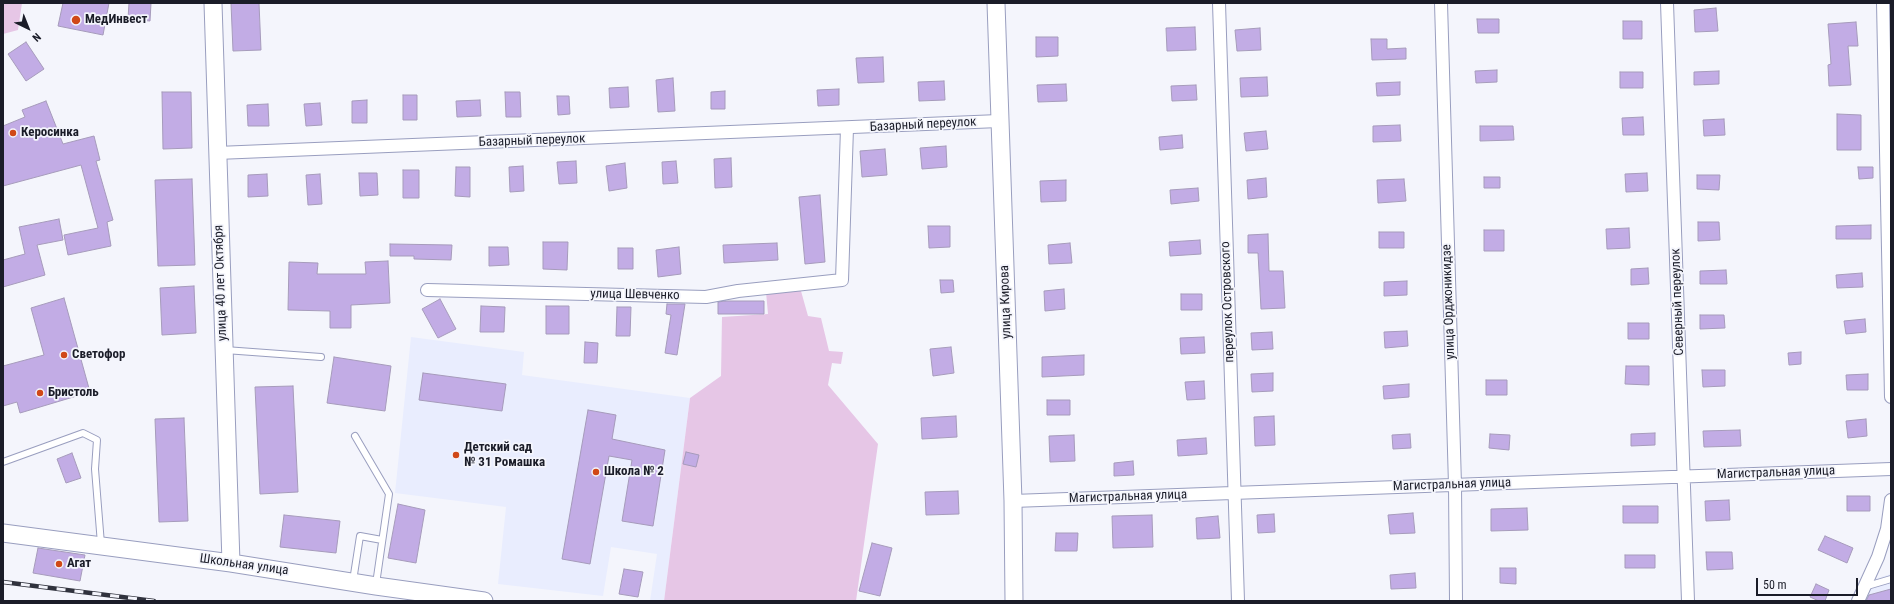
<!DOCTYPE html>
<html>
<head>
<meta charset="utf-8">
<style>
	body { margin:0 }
	#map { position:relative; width:1894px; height:604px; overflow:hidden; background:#f4f5fc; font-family:"Roboto Condensed",sans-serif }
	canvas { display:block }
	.frame { position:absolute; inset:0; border:4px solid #1a1c28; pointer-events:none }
	.north { position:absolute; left:8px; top:8px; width:40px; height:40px; -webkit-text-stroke:3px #f4f5fc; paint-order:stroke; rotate:137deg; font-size:11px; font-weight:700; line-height:16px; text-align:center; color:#1a1c28 }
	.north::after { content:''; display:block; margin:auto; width:14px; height:18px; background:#1a1c28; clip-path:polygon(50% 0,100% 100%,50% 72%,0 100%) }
	.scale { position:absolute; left:1756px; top:578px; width:102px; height:18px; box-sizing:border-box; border:2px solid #1a1c28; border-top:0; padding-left:5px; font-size:12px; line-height:14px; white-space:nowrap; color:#1a1c28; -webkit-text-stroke:3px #f4f5fc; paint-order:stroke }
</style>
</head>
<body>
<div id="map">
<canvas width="1894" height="604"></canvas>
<div class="frame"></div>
<div class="north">N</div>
<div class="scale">50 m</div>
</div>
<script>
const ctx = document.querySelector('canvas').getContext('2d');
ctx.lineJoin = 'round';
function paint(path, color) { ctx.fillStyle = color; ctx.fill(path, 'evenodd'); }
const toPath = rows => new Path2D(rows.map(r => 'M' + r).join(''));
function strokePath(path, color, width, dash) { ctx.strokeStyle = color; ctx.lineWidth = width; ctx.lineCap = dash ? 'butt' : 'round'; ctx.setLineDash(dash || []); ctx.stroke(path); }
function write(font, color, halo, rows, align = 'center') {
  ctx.font = font + ' "Roboto Condensed",sans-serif'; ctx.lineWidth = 3.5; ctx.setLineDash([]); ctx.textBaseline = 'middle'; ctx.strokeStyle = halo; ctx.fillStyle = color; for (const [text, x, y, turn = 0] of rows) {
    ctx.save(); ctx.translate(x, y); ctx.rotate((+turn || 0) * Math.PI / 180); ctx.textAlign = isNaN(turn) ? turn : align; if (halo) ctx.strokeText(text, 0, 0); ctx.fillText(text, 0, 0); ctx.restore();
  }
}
paint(toPath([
	[411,337,524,352,522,375,690,398,664,601,650,601,657,554,611,547,603,596,498,584,506,507,395,493],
	[1891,574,1891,601,1860,601,1871,580]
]), '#e9edfe');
paint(toPath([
	[3,3,22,3,18,30,3,34],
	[801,291,808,316,821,318,829,351,843,352,841,364,832,363,828,385,878,444,856,601,664,601,690,398,721,376,722,317,768,314,766,292]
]), '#e6c6e6');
const building = toPath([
	[63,3,109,3,103,35,58,26,63,3],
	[129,3,151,3,150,21,128,19,129,3],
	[231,3,259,3,261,50,233,51,231,3],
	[1716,8,1718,31,1695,32,1694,10,1716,8],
	[1477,19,1499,19,1499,33,1478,33,1477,19],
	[1623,21,1642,21,1642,39,1623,39,1623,21],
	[1856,22,1858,46,1848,46,1851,85,1829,86,1828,65,1831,64,1828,24,1856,22],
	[1195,27,1196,50,1167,51,1166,28,1195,27],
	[1260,28,1261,50,1237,51,1235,30,1260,28],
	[1036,37,1058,37,1058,56,1036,57,1036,37],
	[1371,39,1387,39,1387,49,1406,48,1406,59,1372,60,1371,39],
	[26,42,44,69,26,81,8,54,26,42],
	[883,57,884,82,858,83,856,58,883,57],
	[1497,70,1497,82,1476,83,1475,71,1497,70],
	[1719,71,1719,84,1694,85,1694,72,1719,71],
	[1620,72,1643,72,1643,88,1620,88,1620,72],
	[1267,77,1268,96,1241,97,1240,78,1267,77],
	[673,78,675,111,658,112,656,80,673,78],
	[944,81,945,100,919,101,918,82,944,81],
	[1400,82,1400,95,1377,96,1376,83,1400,82],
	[1066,84,1067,101,1038,102,1037,85,1066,84],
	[1196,85,1197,100,1172,101,1171,86,1196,85],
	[628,87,629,107,610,108,609,88,628,87],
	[839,89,839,105,818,106,817,90,839,89],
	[725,91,725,109,711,109,711,92,725,91],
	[162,92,191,92,192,148,163,149,162,92],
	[505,92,520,92,521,117,506,117,505,92],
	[403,95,417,95,417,120,403,120,403,95],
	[557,96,569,96,570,114,558,115,557,96],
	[367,100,367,123,352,123,352,101,367,100],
	[480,100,481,116,457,117,456,101,480,100],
	[46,101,63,144,94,136,100,160,96,161,113,220,107,222,111,246,68,255,64,235,98,228,81,165,3,186,3,126,25,117,22,110,46,101],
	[320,103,322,125,306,126,304,104,320,103],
	[268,104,269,126,248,126,247,105,268,104],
	[1837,114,1861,115,1861,150,1837,150,1837,114],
	[1643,117,1644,135,1623,135,1622,118,1643,117],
	[1724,119,1725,135,1704,136,1703,120,1724,119],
	[1400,125,1401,141,1373,142,1373,126,1400,125],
	[1480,126,1513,126,1514,140,1480,141,1480,126],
	[1266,131,1268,149,1246,151,1244,133,1266,131],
	[1182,135,1183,148,1160,150,1159,137,1182,135],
	[946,146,947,167,922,169,920,148,946,146],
	[885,149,887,175,862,177,860,151,885,149],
	[731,158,732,187,715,188,714,159,731,158],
	[576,161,577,183,559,184,557,162,576,161],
	[676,161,678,183,663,184,662,162,676,161],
	[625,163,627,188,609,191,606,166,625,163],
	[523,166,524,191,510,192,509,167,523,166],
	[456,167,470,167,470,197,455,196,456,167],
	[1858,167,1873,167,1873,178,1859,179,1858,167],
	[403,170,419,170,419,198,403,198,403,170],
	[359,173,377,173,378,195,360,196,359,173],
	[1647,173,1648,191,1626,192,1625,174,1647,173],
	[267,174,268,196,248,197,248,175,267,174],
	[320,174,322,204,308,205,306,175,320,174],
	[1697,175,1720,175,1719,190,1697,189,1697,175],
	[1484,177,1500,177,1500,188,1484,188,1484,177],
	[1266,178,1267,197,1248,199,1247,180,1266,178],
	[192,179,195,265,158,266,155,180,192,179],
	[1404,179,1406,201,1378,203,1377,180,1404,179],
	[1066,180,1066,201,1041,202,1040,181,1066,180],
	[1198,188,1199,201,1171,204,1170,190,1198,188],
	[820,195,825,262,805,264,799,197,820,195],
	[59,219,63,240,37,245,45,275,3,287,3,260,25,254,19,227,59,219],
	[1698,222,1719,222,1720,240,1698,241,1698,222],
	[1871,225,1871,239,1836,239,1836,226,1871,225],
	[928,226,950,226,950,247,929,248,928,226],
	[1629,228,1630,248,1607,249,1606,229,1629,228],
	[1484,230,1504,230,1504,251,1484,251,1484,230],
	[1379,232,1404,232,1404,248,1379,248,1379,232],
	[1268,234,1269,271,1283,271,1285,308,1261,309,1258,253,1248,253,1248,235,1268,234],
	[1200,240,1201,254,1170,256,1169,242,1200,240],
	[543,242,568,242,567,270,543,269,543,242],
	[777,243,778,260,724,263,723,245,777,243],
	[1070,243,1072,263,1049,264,1048,245,1070,243],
	[390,244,452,245,451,260,414,259,414,256,390,256,390,244],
	[489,247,508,247,509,265,489,266,489,247],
	[679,247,681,274,658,277,656,250,679,247],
	[618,248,633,248,633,269,618,269,618,248],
	[388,261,390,303,351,305,351,328,330,328,330,311,288,310,289,262,318,263,317,274,366,274,365,262,388,261],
	[1648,268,1649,284,1631,285,1631,269,1648,268],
	[1726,270,1727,284,1700,284,1700,271,1726,270],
	[1862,273,1863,287,1837,288,1836,275,1862,273],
	[940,280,953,280,954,292,941,293,940,280],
	[1407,281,1407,295,1384,296,1384,282,1407,281],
	[194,286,196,333,162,335,160,288,194,286],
	[1064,289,1065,309,1045,311,1044,291,1064,289],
	[1181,294,1202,294,1202,310,1181,310,1181,294],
	[64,298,90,392,20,413,17,402,3,406,3,366,44,355,31,308,64,298],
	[440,299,456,329,438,338,422,309,440,299],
	[725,301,764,301,764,314,718,314,718,302,725,301],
	[667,304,685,304,677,355,665,353,671,315,666,314,667,304],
	[481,306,505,307,504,332,480,332,481,306],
	[546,306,569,306,569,334,546,334,546,306],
	[617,307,631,307,630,336,616,336,617,307],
	[1700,315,1724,315,1725,328,1700,329,1700,315],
	[1865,319,1866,332,1846,334,1844,321,1865,319],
	[1628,323,1649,323,1649,339,1628,339,1628,323],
	[1407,331,1408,346,1385,348,1384,332,1407,331],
	[1272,332,1273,349,1252,350,1251,333,1272,332],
	[1204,337,1205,353,1181,354,1180,338,1204,337],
	[585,342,598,343,597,363,584,363,585,342],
	[951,347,954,373,933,376,930,349,951,347],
	[1801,352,1801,364,1789,365,1788,353,1801,352],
	[1084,355,1084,375,1042,377,1042,357,1084,355],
	[334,357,391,366,385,411,327,403,334,357],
	[1626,366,1649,366,1649,385,1625,384,1626,366],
	[1702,370,1725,370,1725,386,1703,387,1702,370],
	[423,373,506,384,502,411,419,400,423,373],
	[1273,373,1273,391,1252,392,1251,374,1273,373],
	[1868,374,1868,390,1847,390,1846,375,1868,374],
	[1486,380,1507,380,1507,395,1486,395,1486,380],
	[1204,381,1205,399,1187,400,1185,382,1204,381],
	[1409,384,1409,397,1384,399,1383,386,1409,384],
	[293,386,298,492,260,494,255,387,293,386],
	[1047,400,1070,400,1070,415,1047,415,1047,400],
	[588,410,616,415,612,439,665,450,653,526,622,521,632,460,609,456,590,564,562,559,588,410],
	[956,416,957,437,922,439,921,418,956,416],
	[1274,416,1275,445,1255,446,1254,417,1274,416],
	[184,418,188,521,159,522,155,419,184,418],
	[1866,419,1867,436,1848,438,1846,421,1866,419],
	[1740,430,1741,446,1704,447,1703,431,1740,430],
	[1655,433,1655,445,1631,446,1631,434,1655,433],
	[1410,434,1411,448,1393,449,1392,435,1410,434],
	[1490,434,1510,435,1509,450,1489,448,1490,434],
	[1074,435,1075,461,1050,462,1049,436,1074,435],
	[1206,438,1207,454,1178,456,1177,440,1206,438],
	[686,452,699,455,696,467,683,464,686,452],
	[72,453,81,478,66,483,57,459,72,453],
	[1133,461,1134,475,1114,476,1114,463,1133,461],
	[958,491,959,514,926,515,925,492,958,491],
	[1847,496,1870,496,1870,511,1847,511,1847,496],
	[1729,500,1730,520,1706,521,1705,501,1729,500],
	[398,504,425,510,416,563,388,558,398,504],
	[1623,506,1658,506,1658,523,1623,523,1623,506],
	[1527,508,1528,530,1491,531,1491,509,1527,508],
	[1413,513,1415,533,1390,534,1388,515,1413,513],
	[1274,514,1275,532,1258,533,1257,515,1274,514],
	[284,515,340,521,336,553,280,547,284,515],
	[1152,515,1153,547,1113,548,1112,516,1152,515],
	[1218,516,1220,538,1197,539,1196,518,1218,516],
	[1056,533,1078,533,1077,551,1055,551,1056,533],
	[1825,536,1853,548,1847,563,1818,550,1825,536],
	[872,543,892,548,880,596,859,591,872,543],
	[38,548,85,555,80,581,33,573,38,548],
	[1706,552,1732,552,1733,569,1707,570,1706,552],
	[1625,555,1655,555,1655,568,1625,568,1625,555],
	[1500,568,1516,568,1516,584,1500,583,1500,568],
	[624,569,643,572,638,597,619,594,624,569],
	[1415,573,1416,588,1391,589,1390,575,1415,573],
	[1816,584,1829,590,1825,601,1819,601,1810,597,1816,584],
	[1891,589,1891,601,1866,601,1869,595,1891,589]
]);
paint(building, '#c2ace5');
strokePath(building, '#a69bbb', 1);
const lane = toPath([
	[225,350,321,357],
	[355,436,389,494,376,584],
	[3,462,83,433,97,440,95,469,101,544],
	[353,581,360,536,382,540],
	[1864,587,1891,579]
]);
const street = toPath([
	[1219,3,1238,601],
	[1441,3,1455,485,1456,601],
	[1667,3,1688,601],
	[1883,3,1891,397],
	[217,153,999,121],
	[427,290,706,297,738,291,842,280,847,128],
	[1013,501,1891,469],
	[1858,601,1878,557,1887,529,1891,500]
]);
const secondary = toPath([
	[213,3,231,563],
	[996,3,1013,501,1014,601],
	[3,533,231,563,376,586,484,601]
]);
strokePath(lane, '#999ebf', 8);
strokePath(street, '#999ebf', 14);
strokePath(secondary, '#999ebf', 19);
strokePath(lane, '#fff', 6);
strokePath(street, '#fff', 12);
strokePath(secondary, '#fff', 17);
const rail = toPath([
	[3,582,154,601]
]);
strokePath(rail, '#30323d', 4.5);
strokePath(rail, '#f4f5fc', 3, [9]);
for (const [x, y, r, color] of [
	[76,20,5,"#d04817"],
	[13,133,4,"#d04817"],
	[64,355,4,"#d04817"],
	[40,393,4,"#d04817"],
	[456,455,4,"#d04817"],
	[596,472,4,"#d04817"],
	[59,564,4,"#d04817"]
]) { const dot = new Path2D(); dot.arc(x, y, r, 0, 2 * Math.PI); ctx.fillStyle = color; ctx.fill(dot); strokePath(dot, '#f4f5fc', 1.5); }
write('bold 13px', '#1a1c28', '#f4f5fc', [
	["МедИнвест",85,20],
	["Керосинка",21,133],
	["Светофор",72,355],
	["Бристоль",48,393],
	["Детский сад",464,448],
	["№ 31 Ромашка",464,463],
	["Школа № 2",604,472],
	["Агат",67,564]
], 'left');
write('13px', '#1a1c28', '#f4f5fc', [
	["Базарный переулок",923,125,-3],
	["Базарный переулок",532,141,-2],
	["улица 40 лет Октября",221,283,-92],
	["улица Шевченко",635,295,1],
	["улица Кирова",1006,302,-92],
	["переулок Островского",1228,302,-92],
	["улица Орджоникидзе",1449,302,-92],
	["Северный переулок",1678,302,-92],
	["Магистральная улица",1776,473,-2],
	["Магистральная улица",1452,485,-2],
	["Магистральная улица",1128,497,-2],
	["Школьная улица",244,565,8]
]);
</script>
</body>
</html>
